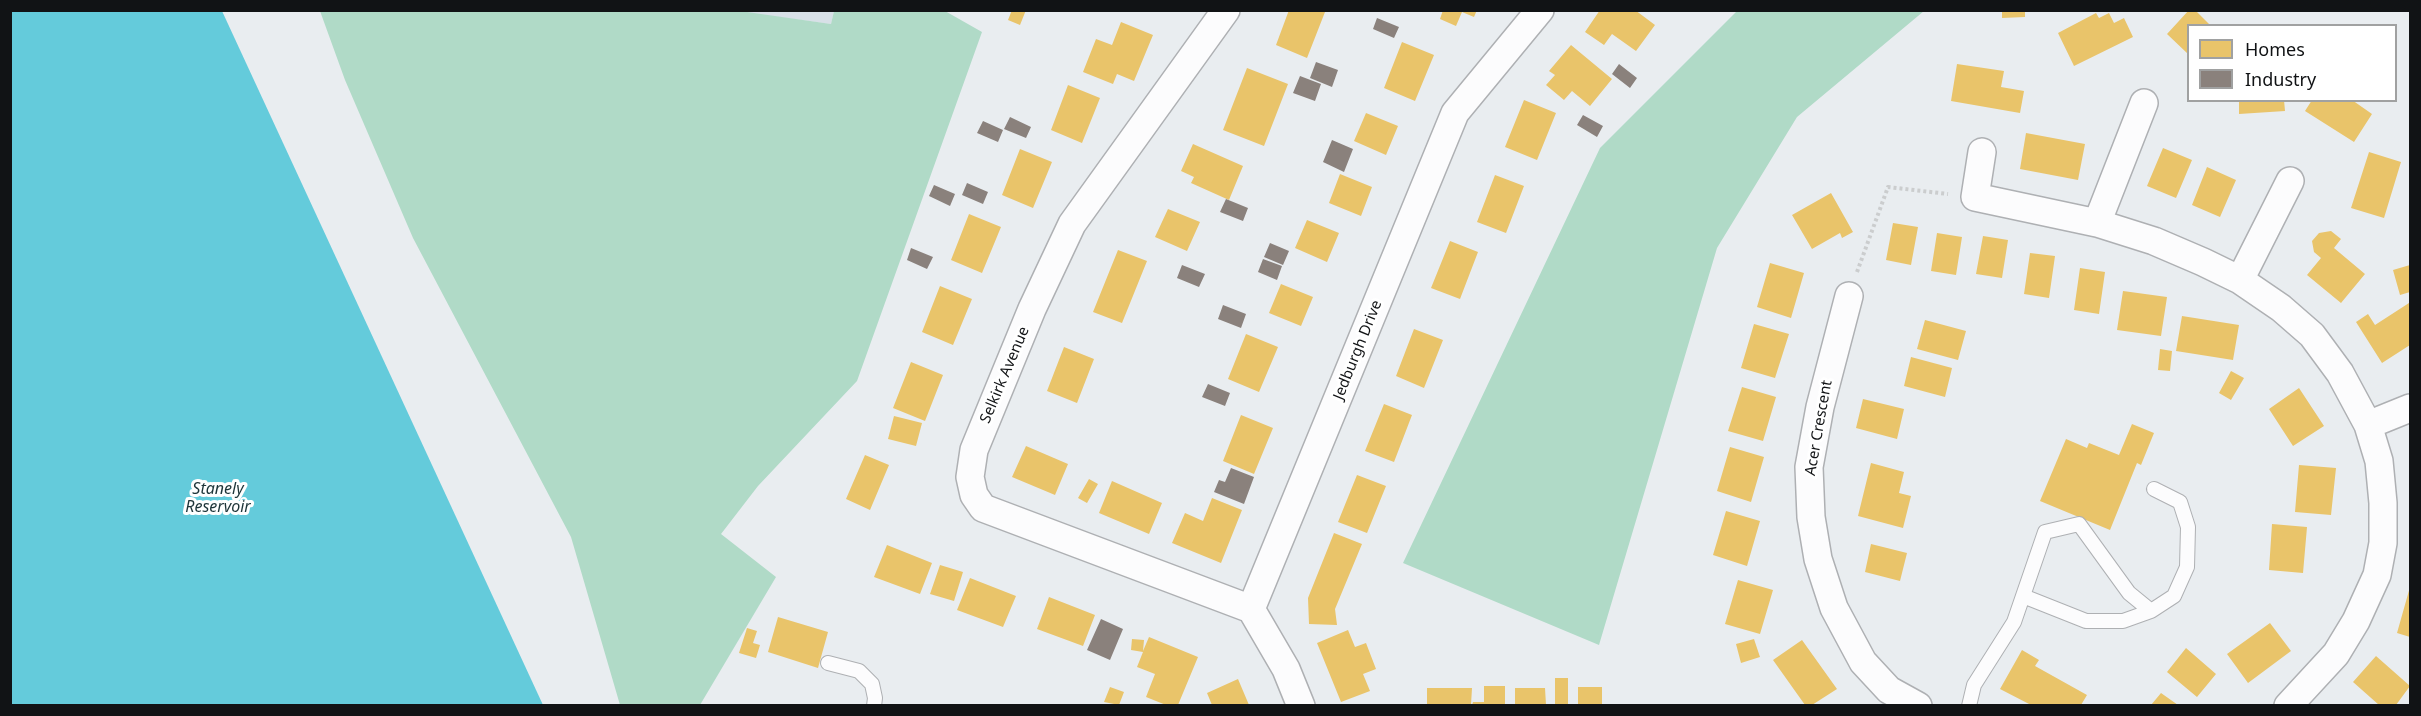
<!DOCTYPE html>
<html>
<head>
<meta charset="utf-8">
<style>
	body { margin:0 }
	#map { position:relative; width:2421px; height:716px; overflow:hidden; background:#e9edf0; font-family:"Noto Sans",sans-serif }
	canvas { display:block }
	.frame { position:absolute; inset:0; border:12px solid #111315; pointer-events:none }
	.legend { position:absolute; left:2187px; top:24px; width:210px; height:78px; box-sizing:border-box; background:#fff; border:2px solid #a0a1a1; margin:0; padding:8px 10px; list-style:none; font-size:18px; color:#111315 }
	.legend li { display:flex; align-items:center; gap:12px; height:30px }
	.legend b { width:30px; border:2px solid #a0a1a1 }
</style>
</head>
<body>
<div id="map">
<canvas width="2421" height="716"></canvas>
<div class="frame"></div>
<ul class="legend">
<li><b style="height:16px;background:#e9c46a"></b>Homes</li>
<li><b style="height:16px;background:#8a817c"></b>Industry</li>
</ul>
</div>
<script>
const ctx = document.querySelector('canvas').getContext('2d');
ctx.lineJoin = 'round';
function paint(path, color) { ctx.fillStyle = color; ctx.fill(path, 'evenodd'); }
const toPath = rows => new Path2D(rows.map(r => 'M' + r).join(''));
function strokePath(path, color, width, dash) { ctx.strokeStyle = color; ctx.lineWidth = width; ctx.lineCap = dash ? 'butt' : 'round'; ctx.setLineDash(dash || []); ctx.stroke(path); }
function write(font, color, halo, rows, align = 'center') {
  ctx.font = font + ' "Noto Sans",sans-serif'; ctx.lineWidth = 6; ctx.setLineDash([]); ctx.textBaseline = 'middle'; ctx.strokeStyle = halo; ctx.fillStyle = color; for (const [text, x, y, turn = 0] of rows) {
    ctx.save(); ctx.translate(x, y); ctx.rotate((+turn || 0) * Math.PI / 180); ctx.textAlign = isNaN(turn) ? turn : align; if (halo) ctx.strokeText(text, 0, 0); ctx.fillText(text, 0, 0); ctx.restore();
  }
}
paint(toPath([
	[733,11,834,11,831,24]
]), '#d8e0e7');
paint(toPath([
	[733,10,831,24,834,11,945,11,982,32,857,381,758,486,721,534,776,577,700,705,620,705,571,537,413,238,345,80,320,11],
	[1738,10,1924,11,1797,117,1717,248,1599,645,1403,563,1600,148]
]), '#b0dac7');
paint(toPath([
	[10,11,222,11,543,705,11,705]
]), '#64cbdb');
paint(toPath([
	[1012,10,1026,10,1020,25,1008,20],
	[1289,10,1325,12,1307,58,1276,45],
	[1443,10,1477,10,1474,17,1462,12,1456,26,1440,19],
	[1600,10,1635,10,1655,25,1636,51,1612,34,1604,45,1585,32],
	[2002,10,2025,10,2025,17,2002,18],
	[2189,10,2195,10,2211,26,2188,26,2188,54,2167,34],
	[2096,13,2099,18,2109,13,2114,23,2124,18,2133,37,2074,66,2058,33],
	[1121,22,1153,35,1134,81,1117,74,1113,84,1083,72,1096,39,1112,45],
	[1402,42,1434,55,1415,101,1384,88],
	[1571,45,1612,79,1590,106,1572,91,1564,100,1546,85,1555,75,1549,71],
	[1957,64,2004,71,2001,87,2024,91,2020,113,1951,101],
	[1247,68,1288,84,1264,146,1223,130],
	[1068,85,1100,98,1082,143,1051,130],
	[1524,100,1556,113,1537,160,1505,147],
	[2239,100,2284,100,2285,111,2239,114],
	[2312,100,2352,100,2372,114,2354,142,2305,111],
	[1366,113,1398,126,1386,155,1354,141],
	[2026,133,2085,144,2078,180,2020,169],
	[1193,144,1243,166,1229,200,1191,183,1194,177,1181,171],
	[2163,148,2192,160,2176,198,2147,186],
	[1020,149,1052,162,1033,208,1002,195],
	[2369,152,2401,162,2384,218,2351,208],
	[2207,167,2236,180,2220,217,2192,205],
	[1340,174,1372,187,1361,216,1329,203],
	[1495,175,1524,186,1506,233,1477,222],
	[1831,193,1853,232,1842,238,1840,233,1812,249,1792,215],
	[1168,209,1200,222,1187,251,1155,237],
	[969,214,1001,227,982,273,951,260],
	[1307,220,1339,233,1327,262,1295,248],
	[1893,223,1918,227,1911,265,1886,260],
	[2331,231,2341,239,2334,248,2365,274,2341,303,2307,275,2321,258,2314,252,2312,241,2319,233],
	[1937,233,1962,237,1956,275,1931,271],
	[1983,236,2008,240,2002,278,1976,274],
	[1450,241,1478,252,1460,299,1431,288],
	[1118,250,1147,261,1122,323,1093,312],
	[2030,253,2055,256,2049,298,2024,294],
	[1770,263,1804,273,1791,318,1757,307],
	[2410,265,2410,292,2400,295,2393,270],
	[2080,268,2105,272,2099,314,2074,310],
	[1281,284,1313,297,1301,326,1269,313],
	[940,286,972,299,953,345,922,332],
	[2123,291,2167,297,2161,336,2117,330],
	[2409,303,2410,345,2382,363,2356,322,2368,314,2375,325],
	[2182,316,2239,325,2233,360,2176,351],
	[1925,320,1966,331,1958,360,1917,349],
	[1754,324,1789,334,1775,378,1741,368],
	[1414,329,1443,340,1424,388,1396,376],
	[1246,334,1278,347,1259,392,1228,379],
	[1064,347,1094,359,1077,403,1047,391],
	[2160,349,2172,351,2170,371,2158,370],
	[1911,357,1952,368,1945,397,1904,386],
	[911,362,943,375,925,421,893,408],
	[2231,371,2244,378,2231,400,2219,393],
	[1742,387,1776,397,1763,441,1728,431],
	[2299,388,2324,426,2293,446,2269,409],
	[1863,399,1904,409,1897,439,1856,428],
	[1384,404,1412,415,1394,462,1365,451],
	[1241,415,1273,428,1254,474,1223,461],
	[894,416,922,423,916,446,888,439],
	[2132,424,2154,433,2141,465,2137,463,2110,530,2040,501,2066,439,2087,448,2089,443,2119,455],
	[1026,446,1068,464,1055,495,1012,477],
	[1730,447,1764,457,1751,502,1717,491],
	[865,455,889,465,870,510,846,499],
	[1871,463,1904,472,1899,493,1911,496,1903,528,1858,516],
	[2299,465,2336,468,2331,515,2295,512],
	[1357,475,1386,486,1367,533,1338,522],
	[1089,479,1098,484,1087,503,1078,498],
	[1112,481,1162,503,1149,534,1099,513],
	[1212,498,1242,510,1221,563,1172,543,1185,513,1203,521],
	[1726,511,1760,521,1747,566,1713,555],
	[2272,524,2307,527,2303,573,2269,570],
	[1334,533,1362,544,1335,609,1337,625,1309,624,1308,598],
	[1871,544,1907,553,1900,581,1865,572],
	[887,545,932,563,920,594,874,577],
	[940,565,963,572,954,601,930,594],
	[970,578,1016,596,1003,627,957,610],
	[1738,580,1773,590,1760,634,1725,624],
	[2410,587,2410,637,2397,633],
	[1049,597,1095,615,1083,646,1037,629],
	[778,617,828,632,818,668,768,652],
	[2270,623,2291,651,2248,683,2227,654],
	[747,628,757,631,753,643,760,645,756,658,739,653],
	[1348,630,1355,647,1366,643,1376,669,1363,674,1370,691,1341,702,1317,643],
	[1149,637,1198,657,1178,705,1166,705,1146,697,1155,674,1137,667,1143,652,1131,650,1132,639,1144,640,1143,651],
	[1754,639,1760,657,1741,663,1736,644],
	[1802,640,1837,689,1812,705,1805,705,1773,660],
	[2186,648,2216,674,2197,697,2167,672],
	[2022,650,2039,660,2035,666,2087,695,2081,705,2031,705,2000,689],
	[2376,656,2410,686,2396,705,2379,705,2353,682],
	[1555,678,1568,678,1568,705,1555,705],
	[1238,679,1249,705,1212,705,1207,693],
	[1484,686,1505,686,1505,705,1472,705,1473,702,1484,702],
	[1110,687,1124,692,1119,705,1104,702],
	[1578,687,1602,687,1602,705,1578,705],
	[1427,688,1472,688,1471,705,1427,705],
	[1515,688,1545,688,1546,705,1515,705],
	[2161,693,2178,705,2151,705]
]), '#e9c46a');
paint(toPath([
	[1377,18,1399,27,1394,38,1373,29],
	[1316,62,1338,70,1332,87,1310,78],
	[1619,64,1637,78,1630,88,1612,74],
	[1300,76,1321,84,1315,101,1293,93],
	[1583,115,1603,126,1597,137,1577,125],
	[1010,117,1031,127,1026,138,1004,129],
	[983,121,1003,130,998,142,977,133],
	[1332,140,1353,149,1344,172,1323,162],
	[967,183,988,192,983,204,962,195],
	[934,185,955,194,950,206,929,196],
	[1226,199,1248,208,1243,221,1220,212],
	[1270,243,1289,251,1283,265,1264,257],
	[911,248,933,257,927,269,907,260],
	[1263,259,1282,266,1277,280,1258,272],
	[1182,265,1205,274,1199,287,1177,278],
	[1223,305,1246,314,1241,328,1218,319],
	[1208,384,1230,393,1225,406,1202,397],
	[1231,468,1254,477,1244,504,1214,492,1219,480,1225,482],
	[1101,619,1123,629,1110,660,1087,650]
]), '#8a817c');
const lane = toPath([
	[2023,596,2086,621,2123,621,2151,611],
	[828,663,859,671,872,684,875,698,874,706],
	[1969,706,1974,685,2014,622,2045,532,2079,524,2129,593,2151,611,2174,596,2187,567,2188,527,2180,502,2154,489]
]);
const street = toPath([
	[1226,10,1072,224,1032,309,974,450,970,477,974,495,983,508,1251,609],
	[1982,152,1975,197,2097,223,2154,241,2203,262,2240,280,2281,308,2312,335,2340,373,2368,425,2379,461,2383,503,2383,543,2377,575,2356,621,2336,654,2288,706],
	[2097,223,2144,103],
	[2240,280,2290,181],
	[1849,296,1820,407,1809,467,1811,517,1818,559,1834,608,1863,662,1889,690,1918,706],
	[2368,425,2410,408],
	[1301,706,1286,669,1251,609,1455,113,1540,10]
]);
strokePath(lane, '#aeb0b3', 16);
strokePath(street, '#aeb0b3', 30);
strokePath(toPath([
	[1857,272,1888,187,1948,194]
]), '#cbcdce', 4, [3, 3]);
strokePath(lane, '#fcfcfd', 14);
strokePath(street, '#fcfcfd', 27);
write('15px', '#111315', '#fff', [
	["Jedburgh Drive",1358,350,-68],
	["Selkirk Avenue",1005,375,-67],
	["Acer Crescent",1819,428,-80]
]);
write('italic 16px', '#1d3438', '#fff', [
	["Stanely",218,489],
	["Reservoir",218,507]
]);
</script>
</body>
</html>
